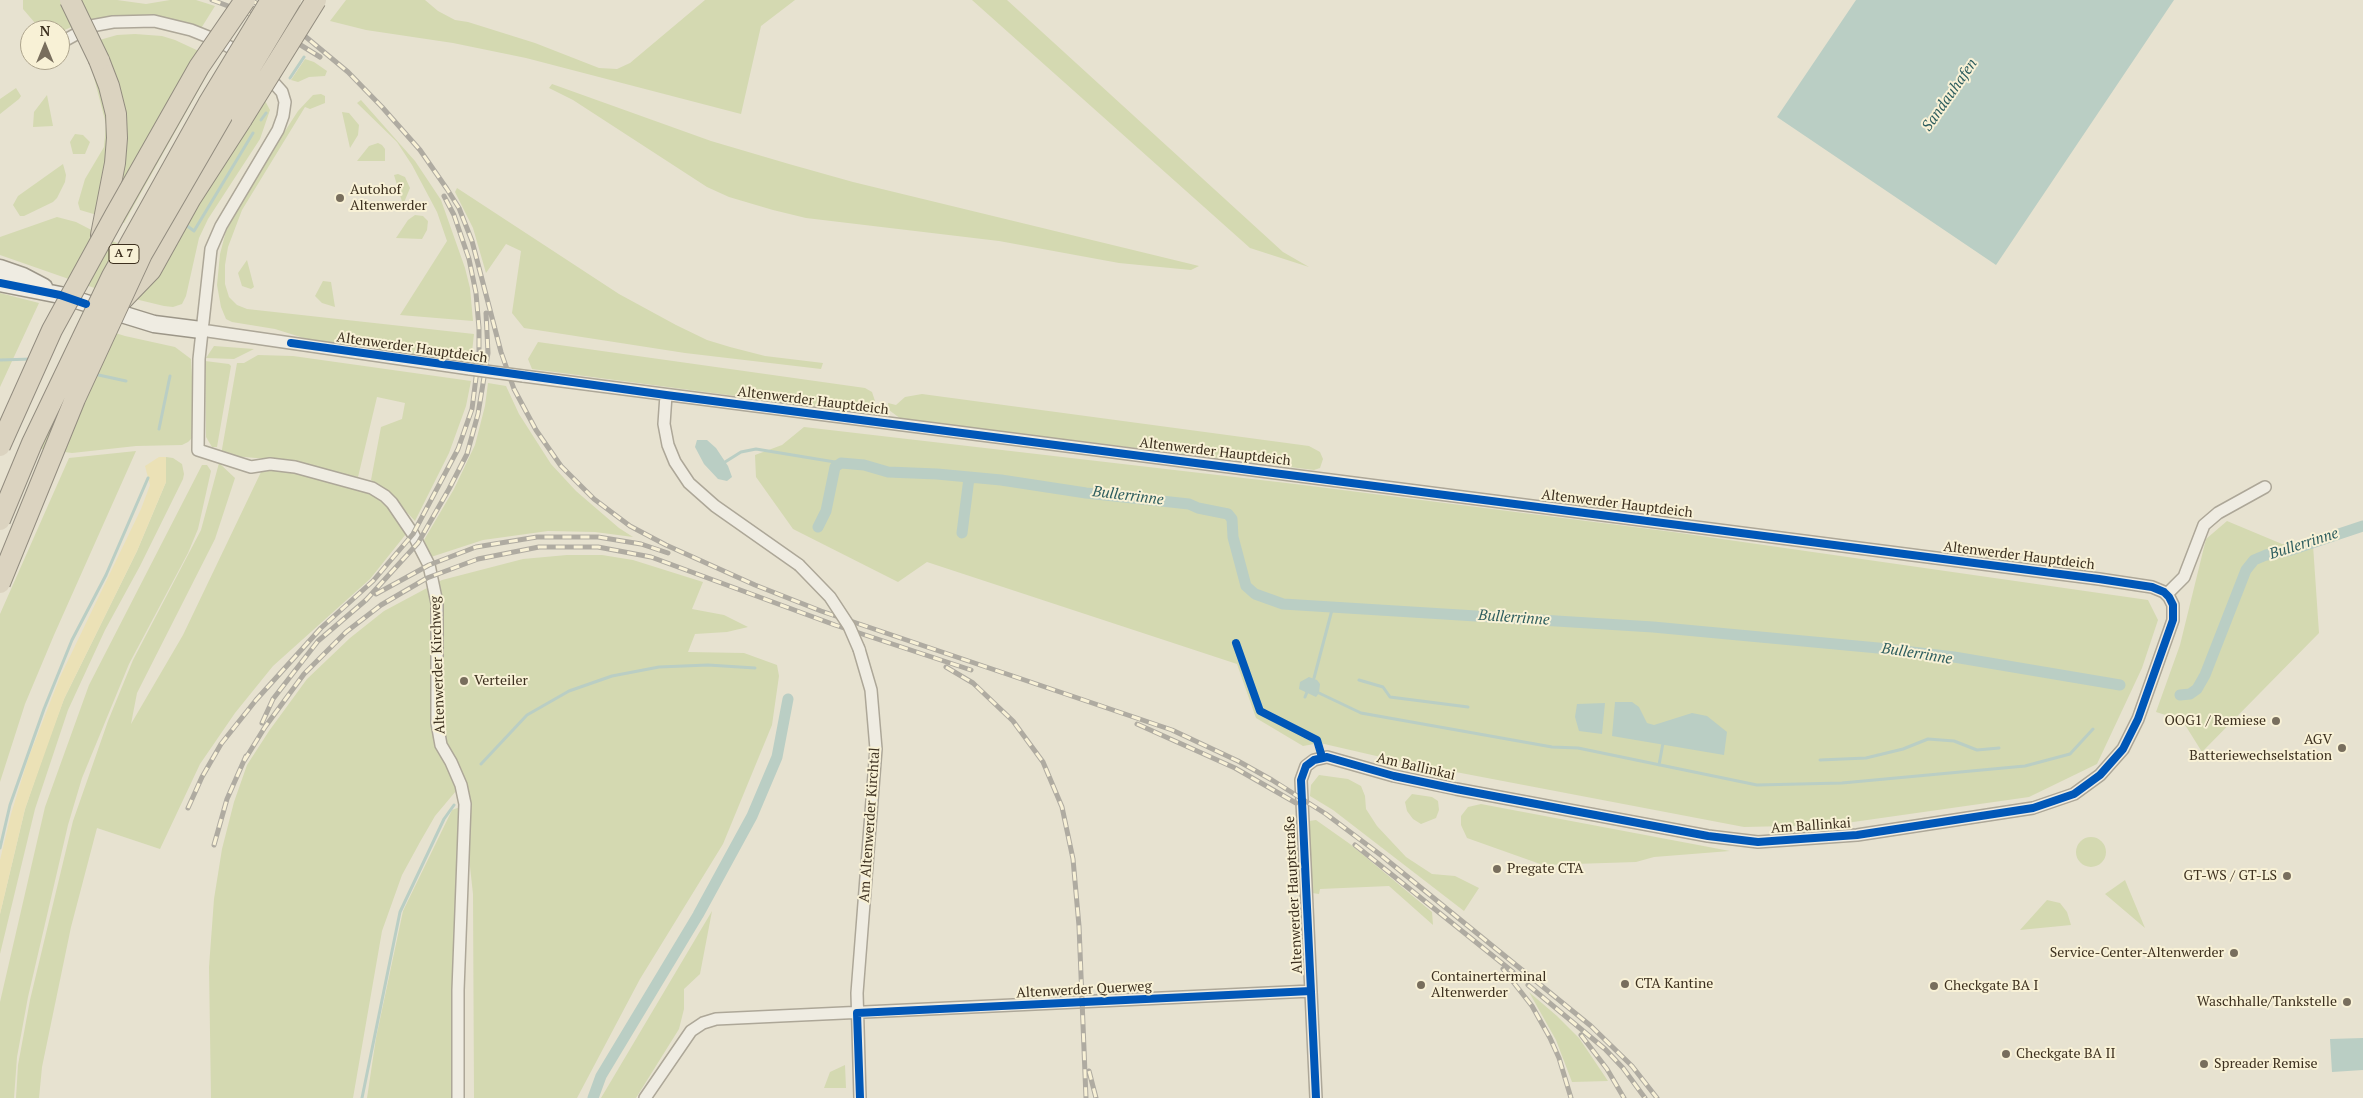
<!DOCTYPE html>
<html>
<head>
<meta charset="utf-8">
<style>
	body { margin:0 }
	#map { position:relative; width:2363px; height:1098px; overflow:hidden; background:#e7e2d0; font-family:"PT Serif",serif }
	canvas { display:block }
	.north { position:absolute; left:20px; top:20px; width:50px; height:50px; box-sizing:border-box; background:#f8f1d6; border:1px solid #ada48d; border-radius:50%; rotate:0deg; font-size:14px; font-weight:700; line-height:20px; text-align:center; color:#3d301f }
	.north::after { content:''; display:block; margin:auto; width:18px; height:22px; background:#786e5d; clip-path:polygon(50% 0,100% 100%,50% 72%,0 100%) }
</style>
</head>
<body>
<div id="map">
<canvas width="2363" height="1098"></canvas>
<div class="north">N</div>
</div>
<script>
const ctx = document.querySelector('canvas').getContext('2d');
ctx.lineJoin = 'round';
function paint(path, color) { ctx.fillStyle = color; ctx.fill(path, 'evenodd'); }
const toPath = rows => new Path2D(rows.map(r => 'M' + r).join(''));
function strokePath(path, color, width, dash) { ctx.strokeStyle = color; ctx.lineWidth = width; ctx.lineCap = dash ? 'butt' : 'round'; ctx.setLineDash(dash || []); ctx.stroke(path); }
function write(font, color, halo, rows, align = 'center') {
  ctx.font = font + ' "PT Serif",serif'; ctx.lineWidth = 4; ctx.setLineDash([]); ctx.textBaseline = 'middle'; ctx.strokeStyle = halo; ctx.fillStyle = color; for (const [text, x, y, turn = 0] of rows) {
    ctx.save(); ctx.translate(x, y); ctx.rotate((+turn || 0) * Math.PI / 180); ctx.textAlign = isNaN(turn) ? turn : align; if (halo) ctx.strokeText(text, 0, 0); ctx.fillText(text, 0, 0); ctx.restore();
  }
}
paint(toPath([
	[23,0,63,0,76,25,60,32,60,30,41,30,23,9],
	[81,0,117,0,146,4,170,0,196,0,215,6,200,30,172,20,146,15,91,20],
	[346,0,425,0,438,11,455,20,468,22,535,43,599,68,617,69,630,63,705,0,795,0,761,26,741,114,526,58,453,43,366,30,330,21],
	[972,0,1007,0,1283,252,1309,267,1250,248],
	[135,34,162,36,175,40,216,59,124,223,80,210,78,203,85,179,104,147,106,124,90,62,96,41,117,35],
	[305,59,314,62,327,71,325,76,309,77,298,82,291,80],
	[222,61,246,76,263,97,270,110,260,139,208,219,199,238,186,296,182,304,173,307,164,306,106,292,0,255,0,237,57,217,76,222,132,251,194,109],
	[552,84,711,141,789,164,853,182,1199,266,1191,270,1119,263,999,241,806,218,773,210,729,197,707,187,573,100,549,88],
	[16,88,21,96,19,99,0,114,0,99],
	[321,94,325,96,325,103,310,109,305,107,242,210,228,247,225,265,225,284,229,297,237,305,247,309,474,334,471,361,310,340,275,329,232,322,226,319,221,307,217,285,220,254,226,231,257,174,298,111,313,95],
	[47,95,53,126,33,127,34,112],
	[361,100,415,161,441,200,465,268,470,288,473,321,400,315,447,241,437,212,412,165,397,142,357,103],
	[342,112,349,113,359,125,358,135,350,148],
	[75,134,83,135,90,142,85,154,73,154,70,142],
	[378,143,382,145,385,149,385,161,357,161,369,146],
	[63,164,66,175,65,182,57,198,53,202,24,216,20,216,13,205,18,196],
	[398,174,405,177,410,188,403,205,394,175],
	[457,188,619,294,676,325,707,340,730,347,765,356,823,363,821,369,685,353,524,328,512,313,521,251,506,244,486,273,473,228,455,192],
	[415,215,423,216,428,221,427,230,422,239,396,238,408,220],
	[247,260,254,287,251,289,242,286,238,273],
	[323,281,331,282,335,307,322,303,315,296],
	[0,293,39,303,0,387],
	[83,323,125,336,175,347,191,359,195,427,193,437,188,442,182,445,136,446,72,453,26,447,26,433,39,404],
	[538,342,865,388,872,392,875,401,868,407,856,412,532,369,528,359],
	[214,346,254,349,234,359,206,358],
	[258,355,293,356,471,381,466,406,449,453,415,521,384,488,371,480,381,427,402,419,405,403,377,397,358,477,279,460,221,455,237,363,244,363],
	[205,361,229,364,231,366,217,447,212,447,206,437],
	[488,383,506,386,519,414,551,464,576,491,619,528,633,537,595,532,548,531,483,540,431,557,424,540,454,489,475,445,485,406],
	[922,394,1309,446,1320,452,1323,459,1320,468,1314,470,901,419,889,410,888,403,896,405,905,397],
	[804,427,1295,484,1673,532,2148,600,2158,620,2142,668,2097,764,2029,797,1832,825,1744,827,1398,761,1320,743,1303,746,1256,718,1237,664,927,562,898,582,793,529,756,477,755,455,782,445],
	[136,451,54,635,25,704,0,782,0,614,69,458],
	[166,457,173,458,182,464,184,474,183,479,140,566,105,630,68,710,35,809,0,954,0,914,25,809,46,747,64,699,137,551,166,482],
	[219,463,235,478,215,539,137,693,131,724,183,635,261,472,282,469,339,482,383,498,406,534,370,579,273,666,235,713,200,764,160,849,97,828,71,927,42,1067,39,1098,16,1098,18,1065,30,1000,73,821,108,721,133,660,201,530],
	[202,465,207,465,211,471,198,529,188,553,129,664,82,778,68,825,28,997,17,1057,14,1098,0,1098,0,1002,45,807,89,685],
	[2227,521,2282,544,2313,545,2319,633,2202,752,2182,720,2156,712,2180,645,2206,539],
	[567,555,602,555,633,560,703,582,692,609,724,615,748,627,727,632,695,634,688,652,744,653,777,665,779,676,772,725,723,844,640,979,577,1098,474,1098,473,894,461,785,435,816,420,842,402,875,382,931,353,1098,211,1098,209,967,214,899,222,849,234,802,247,765,269,731,307,679,350,638,384,611,442,580,523,559],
	[1319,775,1348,779,1361,786,1365,796,1366,809,1377,826,1406,857,1432,874,1455,876,1479,888,1464,911,1333,810,1310,796,1311,785],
	[1412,794,1432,797,1438,801,1439,810,1436,818,1421,824,1413,819,1407,811,1405,802],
	[1481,804,1730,851,1654,857,1636,862,1543,865,1467,838,1461,825,1461,816,1468,807],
	[460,807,456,891,456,1098,367,1098,376,1038,403,911,452,810],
	[1316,820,1350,844,1432,912,1433,925,1389,886,1320,889,1319,894,1312,893,1309,821],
	'2076 852a15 15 0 1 1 30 0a15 15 0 1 1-30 0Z',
	[2125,880,2145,928,2105,894],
	[2047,900,2060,903,2067,912,2071,925,2020,930],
	[712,911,700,974,684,989,684,1009,679,1029,636,1098,601,1098],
	[1529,992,1557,1016,1579,1038,1608,1081,1572,1082,1556,1040],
	[845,1065,846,1088,824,1088,830,1072]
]), '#d4d9b1');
paint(toPath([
	[159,457,166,457,166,482,137,551,64,699,25,809,0,914,0,860,11,814,28,759,60,677,141,509,150,485,145,466]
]), '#ebe1b6');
paint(toPath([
	[1856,0,2174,0,1996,265,1777,117],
	[697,440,707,440,716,448,728,466,732,477,727,481,718,479,704,464,695,447],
	[1309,677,1317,680,1320,684,1319,693,1316,697,1299,689,1300,682],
	[1615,702,1632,702,1639,707,1647,723,1654,725,1692,713,1707,716,1727,732,1724,755,1612,736],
	[1605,703,1602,734,1579,731,1575,717,1577,704],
	[2363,1038,2363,1070,2332,1072,2330,1039]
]), '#bacec4');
strokePath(toPath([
	[290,78,304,57],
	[261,120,266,113],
	[186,225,194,231,253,133],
	[0,360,32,359],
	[94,374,126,381],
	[159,429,170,376],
	[725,462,741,452,756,449,841,463],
	[1314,678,1333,606],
	[1359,680,1383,687,1390,697,1468,707],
	[1319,693,1361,713,1552,747,1578,748,1757,785,1842,783,2025,766,2070,754,2093,729],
	[1305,697,1307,692],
	[1820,760,1866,758,1903,749,1928,739,1954,741,1977,750,1999,748],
	[481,764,527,715,569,691,612,676,659,667,708,665,755,668],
	[1659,765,1663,743],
	[0,848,10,805,44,709,72,640,106,575,148,478],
	[362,1098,400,912,444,819,454,805]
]), '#bacec4', 3);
strokePath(toPath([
	[818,527,826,511,835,467,841,463,864,465,888,472,937,474,1001,480,1086,493,1189,504,1198,508,1228,514,1232,519,1233,537,1246,586,1255,594,1283,604,1653,627,1878,648,1954,657,2120,685],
	[962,533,969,478],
	[2180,695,2190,694,2197,689,2205,675,2246,570,2254,560,2266,555,2291,550,2363,526],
	[593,1098,601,1076,698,915,752,816,777,757,788,699]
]), '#bacec4', 11);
const street = toPath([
	[60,43,91,26,113,22,154,21,191,30,221,42,243,55],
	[265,73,282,92,285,102,283,116,278,130,221,226,211,249,199,359,198,450,251,467,270,464,295,467,372,488,385,496,392,503,413,534,429,565,437,603,437,723,441,745,451,762,461,785,465,804,458,990,458,1098],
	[201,330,470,369],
	[523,376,2099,579,2152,587,2164,592,2169,597,2173,605,2173,620,2138,719,2123,749,2100,775,2074,794,2033,808,1857,835,1758,842,1708,836,1456,789,1394,776,1327,757,1314,760,1306,766,1301,780,1316,1098],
	[666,395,664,424,668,445,675,462,689,483,715,506,799,565],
	[2167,594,2184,577,2204,525,2218,513,2265,487],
	[859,649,871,690,876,749,857,993,860,1098],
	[645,1098,691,1031,703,1023,716,1019,1311,991]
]);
const secondary = toPath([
	[0,268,23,276,44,287],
	[0,283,60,295,154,324,201,330]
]);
const highway = toPath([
	[99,60,109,86,116,114,117,138,115,163,101,235],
	[123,299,151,270,191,198,242,119]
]);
strokePath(street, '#ada798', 14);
strokePath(secondary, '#9c9688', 19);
strokePath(highway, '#928c7f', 22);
strokePath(street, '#efece2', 11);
strokePath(secondary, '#efece2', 16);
strokePath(highway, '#dbd3c0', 20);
const rail = toPath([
	[212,0,252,15,320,57],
	[251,0,288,22,348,72,382,107,420,150,447,189,459,208,472,241,501,352,514,389,536,430,561,466,594,499,630,526,666,545,755,585,821,611,1172,730,1238,761,1272,780,1326,814,1382,856,1591,1026,1632,1066,1657,1098],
	[376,594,429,565,476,547,537,537,598,537,641,544,668,553],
	[946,667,973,683,1013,721,1043,762,1062,807,1073,859,1079,926,1086,1098],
	[262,723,273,699,318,641,366,600,418,543,449,489,467,454,478,414,488,353,486,313],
	[1137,724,1235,768,1296,803],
	[244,761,265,727,304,674,346,632,381,605,427,578,478,559,539,547,598,547,651,557,835,625,971,670],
	[188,808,202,777,221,744,256,700,321,628,373,581,413,534,458,449,472,409,479,354,479,328,476,293,469,259,454,215,444,196],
	[214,845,227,799,246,756],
	[1355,845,1513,972],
	[1503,969,1532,1006,1550,1038,1559,1058,1571,1098],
	[1528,985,1605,1049,1623,1068,1645,1098],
	[1581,1035,1607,1069,1624,1098],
	[1089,1071,1096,1098]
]);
strokePath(rail, '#afaba1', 5);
strokePath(rail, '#f8f1d6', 3, [9]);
const streetBridge = toPath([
	[470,369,523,376],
	[799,565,830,597,849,626,859,649]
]);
const highwayBridge = toPath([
	[70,0,99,60],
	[242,119,316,0],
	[0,446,52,330,115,215,199,67,245,0],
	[0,520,32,443,112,276,208,104,271,0],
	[0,583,75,399,142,254,240,85,291,0]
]);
strokePath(streetBridge, '#ada798', 14, []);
strokePath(highwayBridge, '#928c7f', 22, []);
strokePath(streetBridge, '#efece2', 11);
strokePath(highwayBridge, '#dbd3c0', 20);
strokePath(toPath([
	[0,283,60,295,86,304],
	[291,343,666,395,2099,579,2152,587,2164,592,2169,597,2173,605,2173,620,2138,719,2123,749,2100,775,2074,794,2033,808,1857,835,1758,842,1708,836,1456,789,1394,776,1327,757,1314,760,1306,766,1301,780,1316,1098],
	[1236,643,1260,711,1317,740,1322,757],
	[860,1098,857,1013,1311,991]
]), '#0057b8', 8);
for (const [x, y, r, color] of [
	[340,198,5,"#786e5d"],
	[464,681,5,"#786e5d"],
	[2276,721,5,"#786e5d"],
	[2342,748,5,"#786e5d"],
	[1497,869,5,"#786e5d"],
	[2287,876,5,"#786e5d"],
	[2234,953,5,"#786e5d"],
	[1625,984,5,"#786e5d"],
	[1421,985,5,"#786e5d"],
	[1934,986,5,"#786e5d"],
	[2347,1002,5,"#786e5d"],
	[2006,1054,5,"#786e5d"],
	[2204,1064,5,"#786e5d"]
]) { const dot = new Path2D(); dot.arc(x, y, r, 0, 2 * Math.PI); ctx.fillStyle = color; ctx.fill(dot); strokePath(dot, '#f8f1d6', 2); }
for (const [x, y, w] of [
	[124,254,30]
]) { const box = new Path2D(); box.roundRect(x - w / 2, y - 9.5, w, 19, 4); ctx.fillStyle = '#f8f1d6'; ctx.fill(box); strokePath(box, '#3d301f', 1); }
write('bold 12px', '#3d301f', null, [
	["A 7",124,254]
]);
write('14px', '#3d301f', '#f8f1d6', [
	["Autohof",350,190],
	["Altenwerder",350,206],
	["Verteiler",474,681],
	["OOG1 / Remiese",2266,721,"right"],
	["AGV",2332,740,"right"],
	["Batteriewechselstation",2332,756,"right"],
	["Pregate CTA",1507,869],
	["GT-WS / GT-LS",2277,876,"right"],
	["Service-Center-Altenwerder",2224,953,"right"],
	["Containerterminal",1431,977],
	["Altenwerder",1431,993],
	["CTA Kantine",1635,984],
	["Checkgate BA I",1944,986],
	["Waschhalle/Tankstelle",2337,1002,"right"],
	["Checkgate BA II",2016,1054],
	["Spreader Remise",2214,1064]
], 'left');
write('14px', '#3d301f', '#f8f1d6', [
	["Altenwerder Hauptdeich",412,348,8],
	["Altenwerder Hauptdeich",813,401,7],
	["Altenwerder Hauptdeich",1215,452,7],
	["Altenwerder Hauptdeich",1617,504,7],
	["Altenwerder Hauptdeich",2019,556,7],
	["Altenwerder Kirchweg",438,665,-92],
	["Am Ballinkai",1416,767,13],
	["Am Altenwerder Kirchtal",870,825,-86],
	["Am Ballinkai",1811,826,-4],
	["Altenwerder Hauptstraße",1294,895,-93],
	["Altenwerder Querweg",1084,990,-3]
]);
write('italic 15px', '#2d5d5e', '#f8f1d6', [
	["Sandauhafen",1950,95,-55],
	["Bullerrinne",1128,496,7],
	["Bullerrinne",2304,544,-18],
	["Bullerrinne",1514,618,4],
	["Bullerrinne",1917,654,9]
]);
</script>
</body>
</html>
